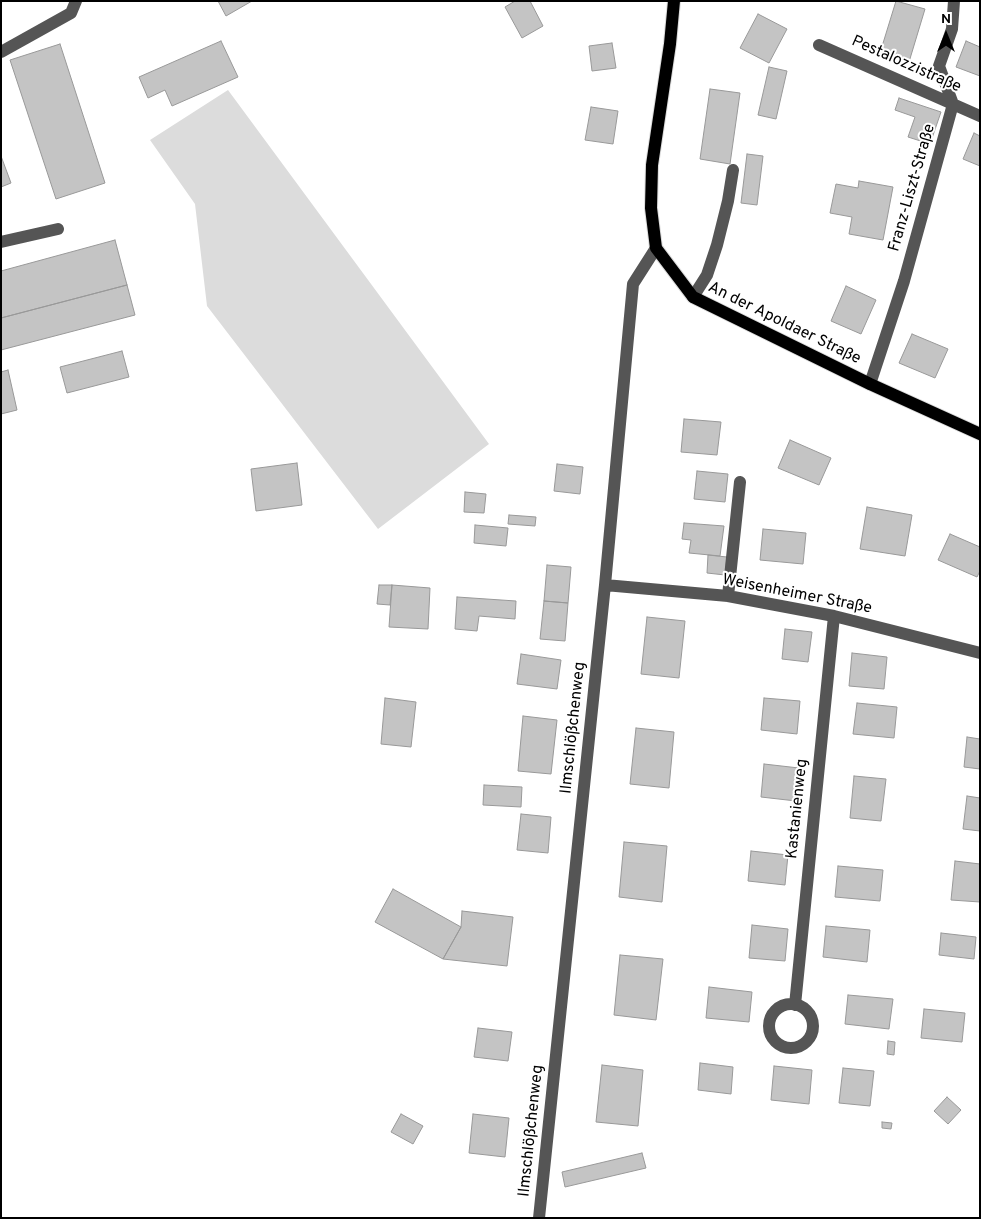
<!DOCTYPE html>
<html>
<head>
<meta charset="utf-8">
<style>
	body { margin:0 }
	#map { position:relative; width:981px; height:1219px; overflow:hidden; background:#fff; font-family:Overpass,sans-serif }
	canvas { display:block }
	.frame { position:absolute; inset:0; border:2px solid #000; pointer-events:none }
	.north { position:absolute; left:921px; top:10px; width:50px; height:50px; -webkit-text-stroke:4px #fff; paint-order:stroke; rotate:0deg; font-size:14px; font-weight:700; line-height:20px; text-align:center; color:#000 }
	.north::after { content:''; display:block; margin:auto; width:18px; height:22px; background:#000; clip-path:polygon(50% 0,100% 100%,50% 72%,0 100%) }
</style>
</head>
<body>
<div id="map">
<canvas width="981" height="1219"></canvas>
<div class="frame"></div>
<div class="north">N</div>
</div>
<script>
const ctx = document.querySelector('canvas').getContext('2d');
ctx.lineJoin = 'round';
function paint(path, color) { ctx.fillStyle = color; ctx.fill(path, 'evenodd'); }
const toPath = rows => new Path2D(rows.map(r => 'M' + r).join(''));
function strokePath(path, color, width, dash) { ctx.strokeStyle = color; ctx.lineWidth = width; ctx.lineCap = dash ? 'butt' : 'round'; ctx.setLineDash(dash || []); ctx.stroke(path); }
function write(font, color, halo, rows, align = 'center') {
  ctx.font = font + ' Overpass,sans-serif'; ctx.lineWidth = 4; ctx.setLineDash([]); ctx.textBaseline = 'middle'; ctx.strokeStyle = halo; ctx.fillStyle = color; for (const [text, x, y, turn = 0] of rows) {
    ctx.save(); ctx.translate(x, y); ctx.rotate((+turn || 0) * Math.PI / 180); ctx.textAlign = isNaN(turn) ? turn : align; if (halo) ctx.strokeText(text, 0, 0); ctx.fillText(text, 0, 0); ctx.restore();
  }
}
paint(toPath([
	[228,90,489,444,378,529,207,306,195,204,150,140]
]), '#dcdcdc');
const building = toPath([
	[218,1,252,1,226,16,218,1],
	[515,1,530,1,543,26,522,38,505,7,515,1],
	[896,1,925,9,909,62,880,53,896,1],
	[758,14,787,29,769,63,740,48,758,14],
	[221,41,238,77,172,106,165,90,148,98,139,77,221,41],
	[966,41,980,47,980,76,956,67,966,41],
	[612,43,616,68,592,71,589,46,612,43],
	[60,44,105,183,56,199,10,60,60,44],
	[769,67,787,71,776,119,758,115,769,67],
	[710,89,740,93,730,164,700,159,710,89],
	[899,98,941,112,930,144,908,137,915,117,895,110,899,98],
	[591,107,618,111,613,144,585,140,591,107],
	[974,133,980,136,980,166,963,159,974,133],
	[747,154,763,156,757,205,741,203,747,154],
	[1,156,11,183,1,187,1,156],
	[859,181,893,187,883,240,849,234,852,217,830,213,836,184,858,188,859,181],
	[115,240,127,285,1,318,1,271,115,240],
	[127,285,135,315,1,350,1,318,127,285],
	[846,286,876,300,861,334,831,321,846,286],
	[912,334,948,349,935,378,899,363,912,334],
	[122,351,129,377,67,393,60,367,122,351],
	[8,370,17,410,1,414,1,372,8,370],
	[684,419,721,422,717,455,681,452,684,419],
	[790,440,831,458,819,485,778,468,790,440],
	[297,463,302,505,256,511,251,469,297,463],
	[557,464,583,467,580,494,554,491,557,464],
	[697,471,728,474,725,502,694,499,697,471],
	[465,492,486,494,484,513,464,512,465,492],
	[867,507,912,515,905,556,860,549,867,507],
	[509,515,536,517,535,526,508,524,509,515],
	[684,523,724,526,720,556,689,553,691,540,682,539,684,523],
	[475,525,508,528,506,546,474,543,475,525],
	[763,529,806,533,803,564,760,560,763,529],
	[950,534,980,547,980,571,977,577,938,560,950,534],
	[708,555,727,557,725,575,707,573,708,555],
	[547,565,571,567,568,603,544,601,547,565],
	[379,585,392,585,390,605,377,604,379,585],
	[392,585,430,588,428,629,389,627,392,585],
	[457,597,516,601,515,619,479,616,477,631,455,629,457,597],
	[544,601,568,603,565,641,540,639,544,601],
	[647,617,685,621,679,678,641,674,647,617],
	[785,629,812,632,808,662,782,659,785,629],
	[852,653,887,657,884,689,849,686,852,653],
	[521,654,561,660,557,689,517,684,521,654],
	[385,698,416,702,411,747,381,744,385,698],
	[764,698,800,701,797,734,761,730,764,698],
	[857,703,897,707,894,738,853,734,857,703],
	[523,716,557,720,551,774,518,771,523,716],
	[636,728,674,732,669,788,630,784,636,728],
	[967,737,980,739,980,769,964,767,967,737],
	[764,764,799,768,796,801,761,797,764,764],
	[854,776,886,779,881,821,850,818,854,776],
	[484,785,522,787,521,807,483,805,484,785],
	[967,796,980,798,980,831,963,829,967,796],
	[521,814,551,817,548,853,517,850,521,814],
	[624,842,667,846,662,902,619,897,624,842],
	[751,851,788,855,785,885,748,881,751,851],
	[955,861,980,864,980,902,951,900,955,861],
	[838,866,883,870,880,901,835,897,838,866],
	[393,889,461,927,443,959,375,922,393,889],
	[462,911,513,917,507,966,443,959,461,927,462,911],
	[752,925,788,929,785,961,749,958,752,925],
	[826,926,870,930,867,962,823,957,826,926],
	[941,933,976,937,974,959,939,955,941,933],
	[620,955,663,959,656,1020,614,1015,620,955],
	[709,987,752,992,749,1022,706,1018,709,987],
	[848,995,893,999,889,1029,845,1024,848,995],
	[924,1009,965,1013,962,1042,921,1038,924,1009],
	[478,1028,512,1032,508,1061,474,1057,478,1028],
	[888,1041,895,1042,894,1055,887,1054,888,1041],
	[700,1063,733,1067,731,1094,698,1090,700,1063],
	[602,1065,643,1070,638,1126,596,1122,602,1065],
	[774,1066,812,1070,809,1104,771,1100,774,1066],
	[843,1068,874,1071,870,1106,839,1103,843,1068],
	[947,1097,961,1110,948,1124,934,1111,947,1097],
	[401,1114,423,1126,413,1144,391,1132,401,1114],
	[473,1114,509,1118,505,1157,469,1153,473,1114],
	[882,1122,892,1123,891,1129,882,1128,882,1122],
	[642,1153,646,1168,565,1187,562,1172,642,1153]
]);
paint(building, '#c4c4c4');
strokePath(building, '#999', 1);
const major = toPath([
	[674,1,670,44,652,165,651,208,656,248,693,297,870,384,980,434]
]);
strokePath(major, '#dbdbdb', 14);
strokePath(toPath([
	[819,45,980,116],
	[1,52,71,13,76,1],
	[1,242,58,229],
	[693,297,707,275,717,245,728,201,733,170],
	[870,384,904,281,953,104,939,66,952,29,954,1],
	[605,585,728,596,834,616,980,653],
	[728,596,740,482],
	'769 1026a22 22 0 1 1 44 0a22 22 0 1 1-44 0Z',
	[795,1005,834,616],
	[539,1218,605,585,633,284,656,248]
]), '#555', 12);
strokePath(major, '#000', 12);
write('16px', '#000', '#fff', [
	["Pestalozzistraße",906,65,24],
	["Franz-Liszt-Straße",913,188,-74],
	["An der Apoldaer Straße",784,324,26],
	["Weisenheimer Straße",797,595,11],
	["Ilmschlößchenweg",574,728,-84],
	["Kastanienweg",798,809,-84],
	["Ilmschlößchenweg",532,1131,-84]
]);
</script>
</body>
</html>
